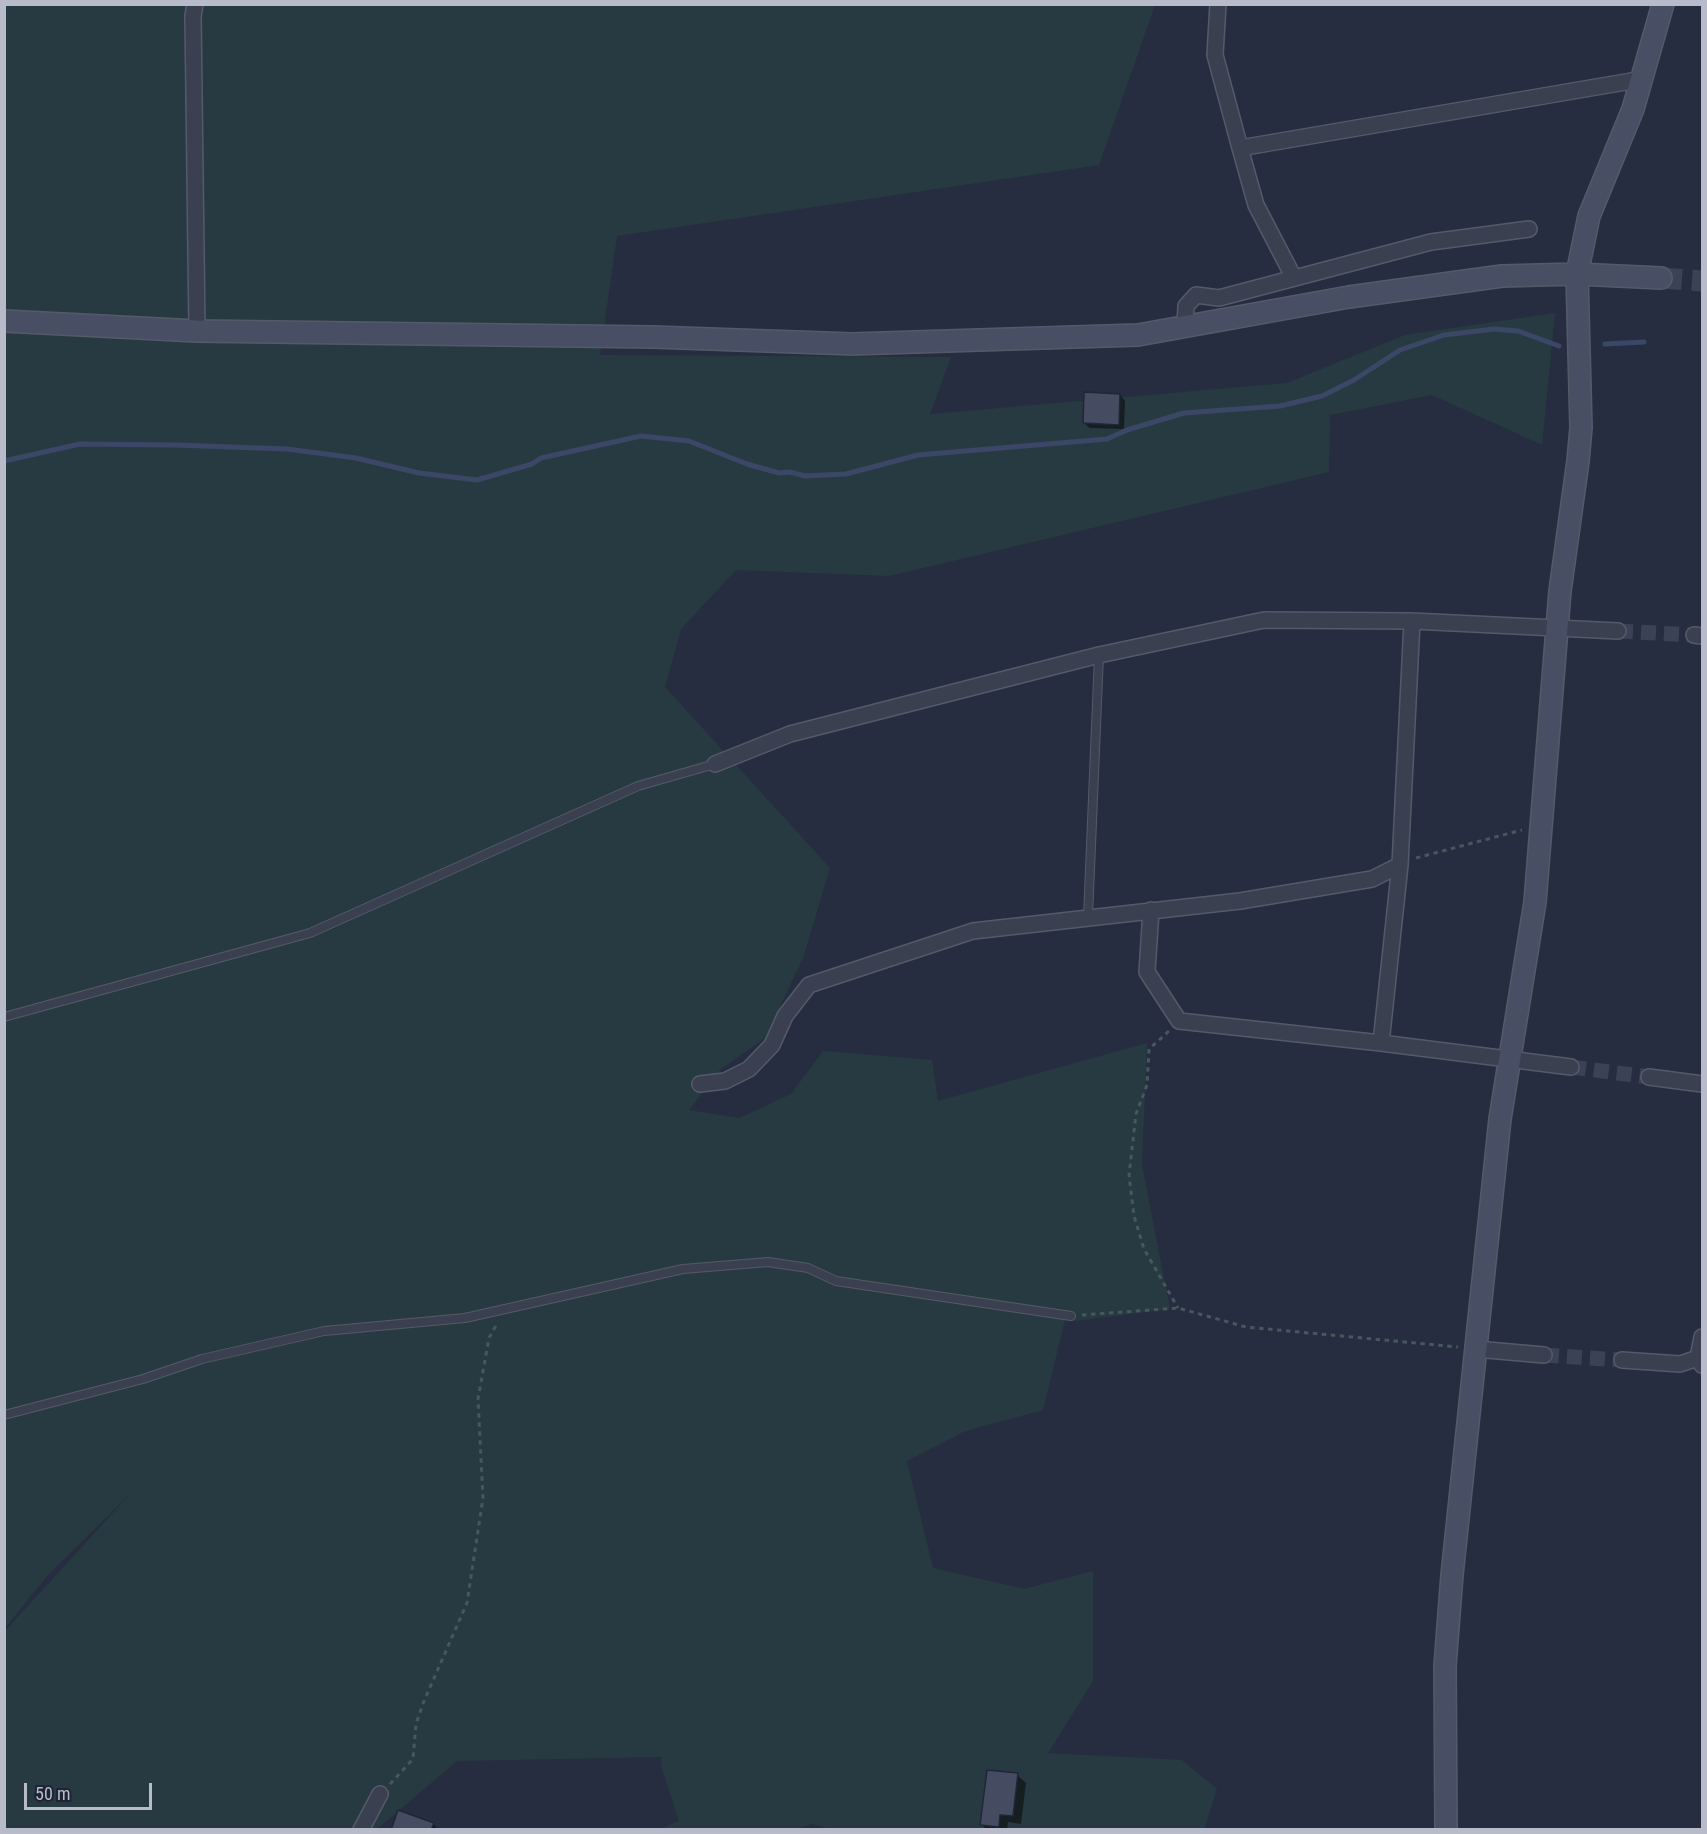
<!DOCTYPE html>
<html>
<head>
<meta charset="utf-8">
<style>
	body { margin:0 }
	#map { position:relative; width:1707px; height:1834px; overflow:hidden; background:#262d40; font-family:"Roboto Condensed",sans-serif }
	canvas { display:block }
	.frame { position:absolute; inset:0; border:6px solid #b7bbca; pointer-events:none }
	.scale { position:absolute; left:24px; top:1783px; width:128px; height:27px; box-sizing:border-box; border:3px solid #b7bbca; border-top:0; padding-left:8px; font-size:18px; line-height:21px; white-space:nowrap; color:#b7bbca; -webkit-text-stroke:4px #1f2435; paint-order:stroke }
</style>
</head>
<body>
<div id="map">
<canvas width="1707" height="1834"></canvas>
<div class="frame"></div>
<div class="scale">50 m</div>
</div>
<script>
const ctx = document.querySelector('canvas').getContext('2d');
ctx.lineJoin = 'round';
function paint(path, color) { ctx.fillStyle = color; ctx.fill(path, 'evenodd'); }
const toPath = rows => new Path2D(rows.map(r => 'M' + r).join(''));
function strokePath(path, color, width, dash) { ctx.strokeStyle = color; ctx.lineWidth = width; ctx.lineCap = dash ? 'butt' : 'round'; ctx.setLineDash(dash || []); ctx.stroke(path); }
paint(toPath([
	[5,5,1155,5,1099,165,617,236,600,355,951,357,930,414,1287,383,1405,335,1555,313,1542,445,1432,395,1330,415,1329,472,889,576,736,570,681,629,665,687,830,868,803,958,765,1038,721,1069,689,1110,739,1118,791,1094,823,1051,932,1060,938,1101,1147,1043,1142,1165,1170,1309,1075,1321,1065,1320,1043,1410,965,1431,907,1461,933,1568,1024,1589,1093,1571,1093,1681,1048,1753,1182,1760,1217,1789,1204,1829,835,1830,812,1824,793,1830,660,1829,679,1821,661,1766,662,1757,457,1761,377,1829,5,1829,5,1631,132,1492,47,1576,5,1628]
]), '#283a41');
paint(toPath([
	[1120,395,1125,401,1124,429,1090,428,1084,423],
	[1017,1775,1026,1783,1021,1824,1008,1822,1007,1830,987,1830,982,1825],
	[433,1824,439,1830,392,1830]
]), '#0007');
strokePath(toPath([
	[1605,344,1644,342],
	[4,461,80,444,176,445,287,449,356,458,419,473,477,480,532,464,541,458,641,436,689,441,747,464,779,473,790,472,805,476,846,474,918,455,1107,439,1127,430,1184,413,1280,406,1322,396,1354,380,1400,350,1444,335,1494,329,1518,331,1559,346]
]), '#3c4768', 5);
const building = toPath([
	[1084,392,1120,394,1119,425,1083,423,1084,392],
	[987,1770,1018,1773,1013,1816,1000,1815,999,1827,980,1825,987,1770],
	[398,1810,434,1823,431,1830,391,1830,398,1810]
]);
paint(building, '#454c62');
strokePath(building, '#212637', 1.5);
strokePath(toPath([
	[1618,631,1694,635],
	[1571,1067,1649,1077],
	[1544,1355,1622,1360]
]), '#3c4255', 15, [15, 8]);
strokePath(toPath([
	[1661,278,1702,281]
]), '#3c4255', 21, [21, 10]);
const lane = toPath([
	[1088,917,1099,655],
	[4,1017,310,933,638,786,715,764],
	[4,1415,143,1379,202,1359,324,1331,465,1318,683,1269,768,1262,808,1268,836,1281,1071,1316]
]);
const street = toPath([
	[195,4,193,16,197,331],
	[1218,4,1215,55,1240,148,1256,205,1294,278],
	[1240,148,1643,79],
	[1185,326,1186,306,1196,295,1219,298,1431,242,1529,229],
	[1412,621,1400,865,1381,1043,1571,1067],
	[1694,635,1702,636],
	[715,764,790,734,1099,655,1264,620,1412,621,1618,631],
	[1151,910,1147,972,1179,1021,1381,1043],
	[1649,1077,1702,1084],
	[700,1084,725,1081,749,1069,772,1045,785,1016,809,985,973,931,1240,901,1372,879,1400,865],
	[1476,1349,1544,1355],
	[1698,1358,1702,1337],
	[1622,1360,1680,1364,1698,1358,1702,1365],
	[361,1830,380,1794]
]);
const secondary = toPath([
	[4,321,197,331,653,337,852,344,1138,335,1349,297,1502,276,1577,274,1661,278],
	[1446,1830,1445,1666,1452,1575,1500,1119,1535,902,1560,591,1578,461,1581,428,1577,274,1589,216,1633,109,1663,4]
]);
strokePath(lane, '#555a6a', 10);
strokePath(street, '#555a6a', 18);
strokePath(secondary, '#555a6a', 24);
strokePath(toPath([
	[1416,858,1522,830],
	[1169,1031,1149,1049,1147,1085,1136,1114,1129,1175,1134,1216,1144,1249,1178,1308],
	[1082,1315,1178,1308,1246,1327,1458,1347],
	[390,1784,413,1759,416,1724,424,1701,467,1603,483,1498,478,1399,489,1338,498,1322]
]), '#46575e', 3, [4.5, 4.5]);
strokePath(lane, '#3a4050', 8);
strokePath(street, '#3a4050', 15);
strokePath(secondary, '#484e63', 21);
</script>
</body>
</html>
